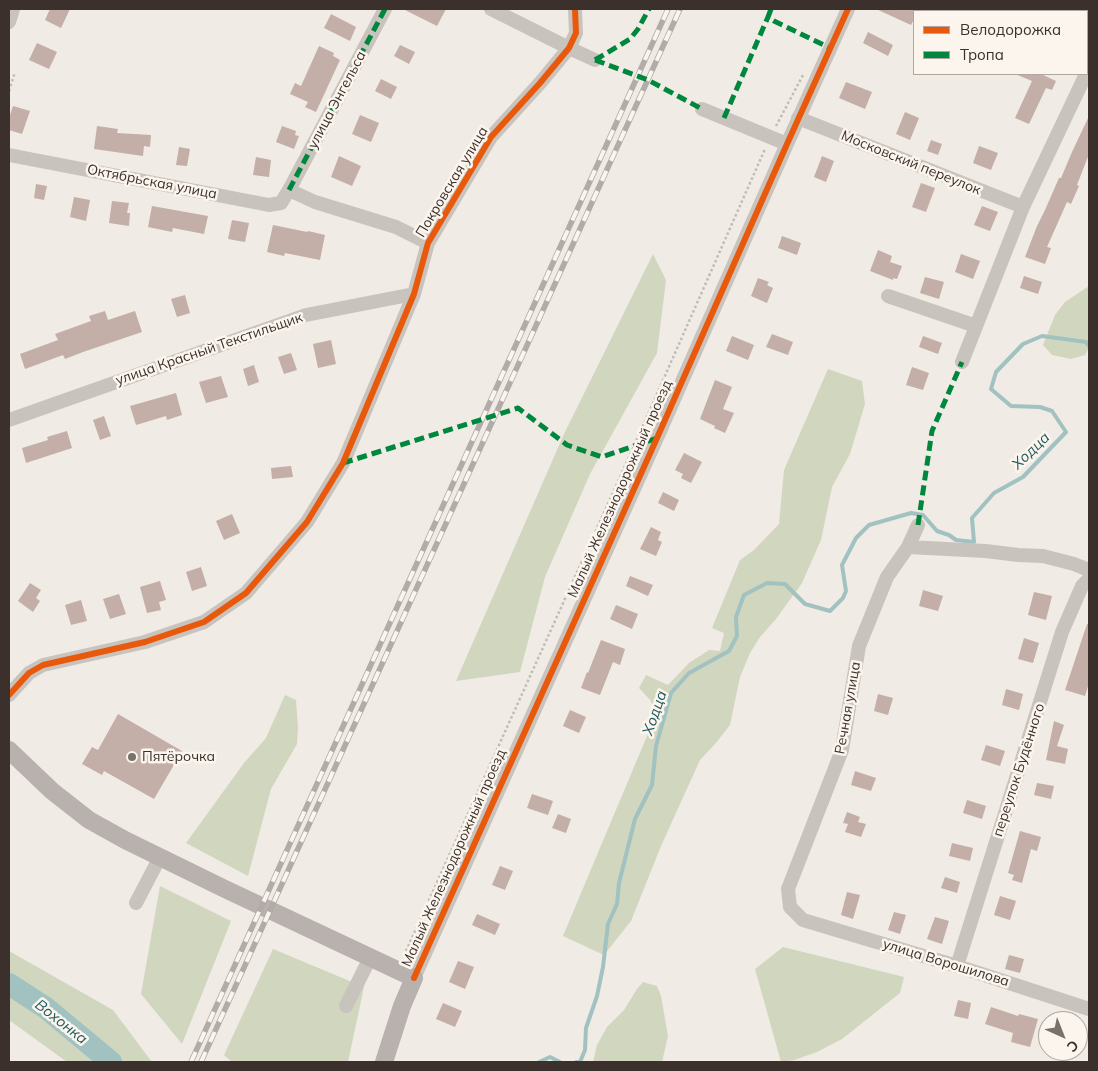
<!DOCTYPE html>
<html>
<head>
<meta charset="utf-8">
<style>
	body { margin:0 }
	#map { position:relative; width:1098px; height:1071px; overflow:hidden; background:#f0ebe5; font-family:Mulish,sans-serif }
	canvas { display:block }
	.frame { position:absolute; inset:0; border:10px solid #3b302b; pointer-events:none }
	.legend { position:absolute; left:913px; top:10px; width:175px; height:65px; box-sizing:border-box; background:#fbf5ee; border:1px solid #aea6a0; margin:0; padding:6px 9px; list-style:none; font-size:15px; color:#3b302b }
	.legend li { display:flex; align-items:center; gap:10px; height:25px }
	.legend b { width:25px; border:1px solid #aea6a0 }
	.north { position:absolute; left:1038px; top:1011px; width:50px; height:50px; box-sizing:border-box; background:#fbf5ee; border:1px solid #aea6a0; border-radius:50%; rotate:136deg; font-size:14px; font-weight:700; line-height:20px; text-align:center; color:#3b302b }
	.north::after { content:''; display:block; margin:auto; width:18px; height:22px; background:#7a716c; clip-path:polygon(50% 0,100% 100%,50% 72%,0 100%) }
</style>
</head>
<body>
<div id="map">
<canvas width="1098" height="1071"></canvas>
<div class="frame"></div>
<ul class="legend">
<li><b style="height:6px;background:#e8590c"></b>Велодорожка</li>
<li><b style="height:6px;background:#00873e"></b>Тропа</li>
</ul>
<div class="north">С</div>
</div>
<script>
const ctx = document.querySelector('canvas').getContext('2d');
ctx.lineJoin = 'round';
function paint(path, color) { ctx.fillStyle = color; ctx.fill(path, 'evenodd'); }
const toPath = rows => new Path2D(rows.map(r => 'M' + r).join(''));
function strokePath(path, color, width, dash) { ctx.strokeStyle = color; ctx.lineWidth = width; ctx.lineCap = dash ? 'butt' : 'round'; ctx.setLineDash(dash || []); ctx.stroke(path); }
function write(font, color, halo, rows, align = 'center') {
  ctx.font = font + ' Mulish,sans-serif'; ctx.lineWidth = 5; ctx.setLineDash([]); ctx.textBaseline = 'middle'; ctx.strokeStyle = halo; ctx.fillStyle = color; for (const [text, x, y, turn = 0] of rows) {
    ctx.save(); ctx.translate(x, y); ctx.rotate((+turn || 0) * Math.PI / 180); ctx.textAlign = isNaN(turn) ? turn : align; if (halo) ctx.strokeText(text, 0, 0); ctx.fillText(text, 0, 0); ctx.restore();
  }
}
paint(toPath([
	[653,254,666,280,657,353,590,474,545,577,520,672,456,681,564,434],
	[1089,286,1089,348,1085,355,1071,359,1052,355,1043,345,1055,315,1065,302],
	[828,369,862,381,865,404,850,454,832,487,821,540,802,583,776,619,760,637,750,653,740,677,730,725,715,744,700,760,661,846,631,921,604,955,563,936,647,736,655,714,651,701,639,688,646,675,668,685,689,663,709,650,720,651,724,633,712,628,740,560,754,550,779,524,784,470],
	[285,695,296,700,298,728,297,744,271,789,248,876,186,843,244,763,266,738],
	[160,886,231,921,182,1044,141,994],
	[783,947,904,977,900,993,842,1039,817,1052,794,1060,781,1062,755,969],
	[273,949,364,987,348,1062,232,1062,224,1055],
	[9,951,113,1010,152,1062,67,1062,9,1020],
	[643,982,657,986,661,996,668,1036,662,1062,593,1062,597,1045,607,1027,624,1010,637,989]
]), '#d1d6bf');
strokePath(toPath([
	[539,1062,550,1057,560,1062],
	[576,1062,580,1062,585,1050,586,1028,597,996,603,967,608,924,617,904,619,883,635,819,652,785,656,746,671,693,689,673,729,651,737,636,736,617,744,595,767,583,785,584,805,604,830,611,843,598,846,591,842,565,856,538,869,525,911,513,923,515,937,531,949,535,956,540,974,542,972,518,994,493,1023,477,1066,432,1052,411,1040,407,1011,406,991,389,996,372,1023,344,1042,336,1086,342,1089,346]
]), '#a1c2c1', 4);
strokePath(toPath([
	[9,984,46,1008,111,1062]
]), '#a1c2c1', 22);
paint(toPath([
	[50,9,70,9,61,28,45,20],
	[403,9,446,9,437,26],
	[876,9,914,9,914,19,911,25],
	[331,14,356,27,350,41,324,28],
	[868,32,893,45,888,56,863,43],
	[37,43,57,52,49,69,29,60],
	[400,45,415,52,409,64,394,56],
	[319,46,334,53,333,56,340,60,316,112,305,107,308,102,290,94,295,83,301,86],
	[1015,74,1041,74,1056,81,1052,90,1046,88,1029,124,1015,118,1032,81],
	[381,79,397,87,391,99,375,91],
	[846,82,872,92,865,109,839,98],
	[13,106,30,111,22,134,9,130,9,118],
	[905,112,919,118,910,140,896,134],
	[360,115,379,123,371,142,352,134],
	[1089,116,1089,154,1077,185,1079,186,1071,204,1067,202,1047,247,1051,248,1045,264,1025,257,1037,226,1045,210,1059,178,1061,178,1072,152],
	[97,126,118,129,117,133,151,135,150,147,144,146,143,156,94,149],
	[282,126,296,131,295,135,299,136,294,149,276,142],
	[931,140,942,144,938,155,927,151],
	[979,146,998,153,991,170,973,163],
	[179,147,190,149,187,166,176,165],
	[339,156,361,166,352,186,331,177],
	[822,156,834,161,826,182,814,177],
	[256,157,271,160,269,177,253,175],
	[921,183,935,188,926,212,912,207],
	[36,184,47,186,44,200,34,198],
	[74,197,90,200,86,221,70,217],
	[112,201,129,203,127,213,130,213,129,226,109,223],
	[152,206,208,216,204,234,173,228,172,232,148,227],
	[982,206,998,212,990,231,974,225],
	[232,220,249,223,245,242,228,239],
	[273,225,307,232,308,231,325,235,320,260,285,253,284,256,267,252],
	[782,236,801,243,797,255,778,248],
	[878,250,892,256,890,262,902,266,897,279,893,278,893,280,870,271],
	[961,254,980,261,973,279,955,272],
	[1024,276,1042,282,1038,294,1020,288],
	[925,277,944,282,939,299,920,293],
	[758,278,769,282,767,285,773,288,767,303,751,296],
	[185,295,190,313,177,317,171,299],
	[105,311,108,320,135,311,142,332,83,352,65,359,63,355,25,369,20,354,58,340,55,334,91,321,89,316],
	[772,334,793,342,788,355,766,347],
	[732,336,754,345,748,360,726,351],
	[923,336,942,343,938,354,919,347],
	[331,340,336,364,318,368,313,344],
	[291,353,297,370,284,374,278,357],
	[254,365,259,382,248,386,243,369],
	[912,367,929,373,923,390,906,385],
	[221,376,228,397,206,403,199,382],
	[715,380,732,387,723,409,734,413,725,433,714,428,715,426,700,419],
	[176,393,182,415,167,420,166,416,136,425,130,406],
	[104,416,111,436,100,440,93,420],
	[67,431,72,448,26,463,22,448,48,440,47,437],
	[684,453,702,462,691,483,681,478,683,474,675,470],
	[291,466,293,477,272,479,271,468],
	[663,492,679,500,674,511,658,503],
	[232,514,240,533,224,540,216,521],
	[651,527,661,532,658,540,662,542,656,556,640,549],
	[201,567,207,586,192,591,186,572],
	[630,576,653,585,648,596,626,586],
	[160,581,166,600,159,602,161,610,147,613,140,587],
	[30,583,41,590,36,598,40,601,33,612,18,601],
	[923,590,943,596,938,611,919,606],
	[1034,592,1052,596,1046,620,1028,615],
	[119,594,126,614,110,619,103,599],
	[81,600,87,621,71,625,65,605],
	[616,605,638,614,632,629,610,619],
	[1087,624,1089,624,1089,683,1085,696,1065,690],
	[1024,638,1039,643,1033,663,1018,659],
	[601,640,625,649,620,665,613,662,600,695,581,688,587,672,588,673],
	[1006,689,1023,694,1019,710,1002,705],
	[878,694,893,698,888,715,874,711],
	[570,710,586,717,579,733,563,726],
	[118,714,182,751,154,799,104,771,102,775,82,764,92,747,98,750],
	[1054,721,1064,725,1057,746,1068,749,1065,764,1046,760],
	[986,745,1005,751,1000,766,981,760],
	[855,771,876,778,871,791,851,785],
	[1037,783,1054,786,1051,799,1034,795],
	[532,794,553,801,548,815,527,808],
	[967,800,986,806,982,819,963,813],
	[847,812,860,817,858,822,866,824,861,837,845,832,848,824,843,823],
	[558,814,571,819,566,833,552,828],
	[1020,831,1041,837,1037,851,1031,849,1022,883,1012,880,1014,875,1008,873],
	[952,843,973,848,970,861,949,856],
	[500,866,513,871,505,890,492,885],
	[945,877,960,882,957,893,941,888],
	[847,892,860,895,853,919,841,915],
	[1000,896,1016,901,1010,920,994,915],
	[894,912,906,915,900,934,888,930],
	[477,914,500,924,495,935,472,925],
	[935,917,949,921,942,944,927,939],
	[1009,955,1024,959,1020,973,1005,969],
	[458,961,474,967,465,989,449,982],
	[958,1000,971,1003,968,1019,954,1016],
	[443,1003,462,1011,455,1027,436,1019],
	[991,1007,1018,1016,1019,1014,1038,1019,1030,1047,1011,1042,1013,1033,985,1024]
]), '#c3afa7');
strokePath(toPath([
	[9,91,15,72],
	[776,126,803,75],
	[406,951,634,446,765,149]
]), '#c2bbb6', 2.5, [2.5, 2.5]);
strokePath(toPath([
	[491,9,569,48,595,60],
	[9,22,13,9],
	[702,109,787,144],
	[798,118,1023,207],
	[9,155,269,205,281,203,289,190,385,9],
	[289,190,315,202,396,227,428,243],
	[888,296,976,326],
	[962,362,1023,207,1086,74],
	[9,420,306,315,414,294],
	[918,525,908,547,887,577,859,646,842,750,788,889,790,907,803,920,957,966,1089,1009],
	[908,547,986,551,1018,555,1043,556,1074,564,1089,570],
	[9,695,29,673,43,665,145,642,204,622,246,593,307,522,343,463,414,294,428,243,491,137,540,83,569,48,576,33,575,9],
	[136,903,160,857],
	[957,966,1062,632,1082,586,1089,579],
	[414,978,657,438,787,144,848,9],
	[346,1006,370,958]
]), '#c9c3be', 14);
strokePath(toPath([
	[9,750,52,791,89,820,125,840,225,889,414,978,402,1006,384,1062]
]), '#b8b1ad', 18);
const rail = toPath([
	[191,1062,668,9],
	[201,1062,680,9]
]);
strokePath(rail, '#b1aca8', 5.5);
strokePath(rail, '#fbf5ee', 4, [11]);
strokePath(toPath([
	[771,9,768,17,774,21,830,48],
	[595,60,648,80,702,109],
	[595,60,630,39,638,29,649,9],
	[724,118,768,17],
	[289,190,385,9],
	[343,463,518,408,567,445,602,457,657,438],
	[918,525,932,431,962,362]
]), '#00873e', 5, [10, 5]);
strokePath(toPath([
	[9,695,29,673,43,665,145,642,204,622,246,593,307,522,343,463,414,294,428,243,491,137,540,83,569,48,576,33,575,9],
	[414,978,657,438,787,144,848,9]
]), '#e8590c', 6);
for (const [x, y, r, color] of [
	[132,757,5,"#7a716c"]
]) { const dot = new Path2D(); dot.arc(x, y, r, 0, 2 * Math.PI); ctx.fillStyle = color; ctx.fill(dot); strokePath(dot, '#fbf5ee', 2); }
write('14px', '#3b302b', '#fbf5ee', [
	["улица Энгельса",337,100,-62],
	["Московский переулок",911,163,22],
	["Октябрьская улица",152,182,11],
	["Покровская улица",452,182,-59],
	["улица Красный Текстильщик",209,349,-19],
	["Малый Железнодорожный проезд",620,489,-66],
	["Речная улица",848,708,-80],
	["переулок Будённого",1019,770,-72],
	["Малый Железнодорожный проезд",454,858,-66],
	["улица Ворошилова",946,963,17]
]);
write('14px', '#3b302b', '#fbf5ee', [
	["Пятёрочка",142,757]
], 'left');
write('italic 15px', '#1f5a5e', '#fbf5ee', [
	["Ходца",1031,451,-44],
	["Ходца",655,713,-71],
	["Вохонка",61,1022,38]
]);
</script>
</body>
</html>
